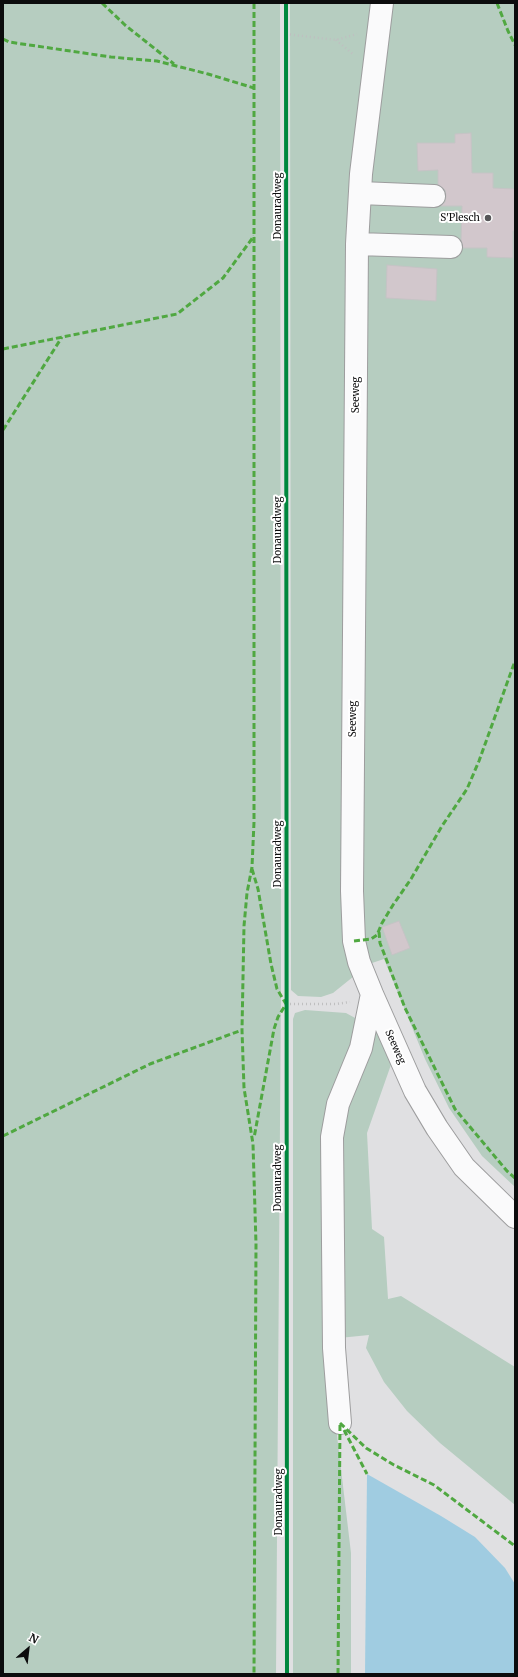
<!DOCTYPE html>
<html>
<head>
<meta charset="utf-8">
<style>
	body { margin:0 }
	#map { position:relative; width:518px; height:1677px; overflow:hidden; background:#e0e0e2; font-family:Merriweather,serif }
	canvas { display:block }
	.frame { position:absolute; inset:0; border:4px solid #0c0c0d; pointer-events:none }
	.north { position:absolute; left:8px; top:1629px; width:40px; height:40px; -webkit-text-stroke:3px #fff; paint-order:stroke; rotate:28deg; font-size:11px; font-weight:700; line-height:16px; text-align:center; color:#0c0c0d }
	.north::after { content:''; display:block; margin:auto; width:14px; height:18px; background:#0c0c0d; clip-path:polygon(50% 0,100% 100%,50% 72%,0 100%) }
</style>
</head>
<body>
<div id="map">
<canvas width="518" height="1677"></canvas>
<div class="frame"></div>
<div class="north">N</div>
</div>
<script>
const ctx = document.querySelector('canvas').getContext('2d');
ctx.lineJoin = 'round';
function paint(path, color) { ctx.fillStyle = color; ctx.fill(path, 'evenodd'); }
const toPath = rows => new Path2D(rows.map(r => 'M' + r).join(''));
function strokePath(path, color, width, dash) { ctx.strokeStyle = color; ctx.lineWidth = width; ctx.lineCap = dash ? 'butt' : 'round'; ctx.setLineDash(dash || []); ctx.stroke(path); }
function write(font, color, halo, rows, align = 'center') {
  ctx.font = font + ' Merriweather,serif'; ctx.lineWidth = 4; ctx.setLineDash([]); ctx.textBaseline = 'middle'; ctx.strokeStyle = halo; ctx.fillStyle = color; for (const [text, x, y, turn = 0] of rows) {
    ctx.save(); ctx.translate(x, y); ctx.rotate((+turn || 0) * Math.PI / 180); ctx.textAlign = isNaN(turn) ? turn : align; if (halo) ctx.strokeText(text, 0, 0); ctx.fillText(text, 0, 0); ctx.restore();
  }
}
paint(toPath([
	[3,3,280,3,281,986,276,1674,3,1674],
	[290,3,515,3,515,1187,482,1156,449,1108,425,1059,384,959,369,964,333,993,321,997,298,996,291,990],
	[305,1010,346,1013,377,1030,393,1059,367,1133,372,1229,384,1237,388,1299,401,1296,515,1367,515,1505,440,1443,407,1411,384,1382,366,1348,369,1335,329,1339,336,1427,351,1553,351,1674,293,1674,293,1019,295,1013]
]), '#b6cdc0');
paint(toPath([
	[367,1474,441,1516,475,1537,505,1568,515,1584,515,1674,365,1674]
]), '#a0cce1');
const building = toPath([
	[471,133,472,173,493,173,493,188,515,189,515,231,513,231,513,258,487,257,487,248,463,248,461,240,462,206,441,206,445,202,446,196,445,190,438,185,438,170,418,171,417,143,455,143,455,134,471,133],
	[387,265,437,269,436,301,386,298,387,265],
	[399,921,410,948,392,955,382,927,399,921]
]);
paint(building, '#d2c7cc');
strokePath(building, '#c5c4c5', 1);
const minor = toPath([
	[382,3,361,174,357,244,352,891,354,941,359,962,372,994,415,1091,437,1128,464,1167,515,1217],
	[360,193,434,196],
	[357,244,451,247],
	[340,1423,334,1348,332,1137,338,1104,361,1048,372,994]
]);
strokePath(minor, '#9d9d9e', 24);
strokePath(toPath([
	[286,34,336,40,357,34],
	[336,40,354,55],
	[286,1004,336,1004,350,1002]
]), '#bfbfc0', 2.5, [1, 3]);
strokePath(minor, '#fafafb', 22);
strokePath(toPath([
	[102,3,125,25,174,64],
	[254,3,254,822,252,867,247,893,244,926,242,1030,244,1088,253,1144,256,1244,254,1674],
	[497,3,508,31,515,45],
	[3,39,9,42,111,57,157,61,208,74,254,88],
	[3,349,177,314,223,278,254,236],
	[3,430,62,337],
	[252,869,258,889,271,964,277,989,286,1004,278,1017,274,1029,254,1138],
	[379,932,380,943,405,1008,455,1109,507,1171,515,1178],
	[354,941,371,939,377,935,382,923,393,905,411,879,442,826,467,789,479,761,515,661],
	[3,1136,150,1064,242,1030],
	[340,1423,366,1448,394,1465,434,1485,515,1546],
	[344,1430,367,1474],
	[338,1674,340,1423]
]), '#50a841', 3, [6, 3]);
strokePath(toPath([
	[286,3,287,1674]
]), '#00873e', 4);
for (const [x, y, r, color] of [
	[488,218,4,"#565658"]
]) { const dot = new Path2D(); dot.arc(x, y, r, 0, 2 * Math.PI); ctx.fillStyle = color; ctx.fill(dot); strokePath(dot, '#fff', 1.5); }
write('10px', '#0c0c0d', '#fff', [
	["Donauradweg",278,206,-90],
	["Seeweg",356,395,-90],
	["Donauradweg",278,530,-90],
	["Seeweg",353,719,-90],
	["Donauradweg",278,854,-90],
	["Seeweg",395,1047,66],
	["Donauradweg",278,1178,-90],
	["Donauradweg",279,1502,-90]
]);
write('10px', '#0c0c0d', '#fff', [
	["S'Plesch",480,218]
], 'right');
</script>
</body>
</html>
